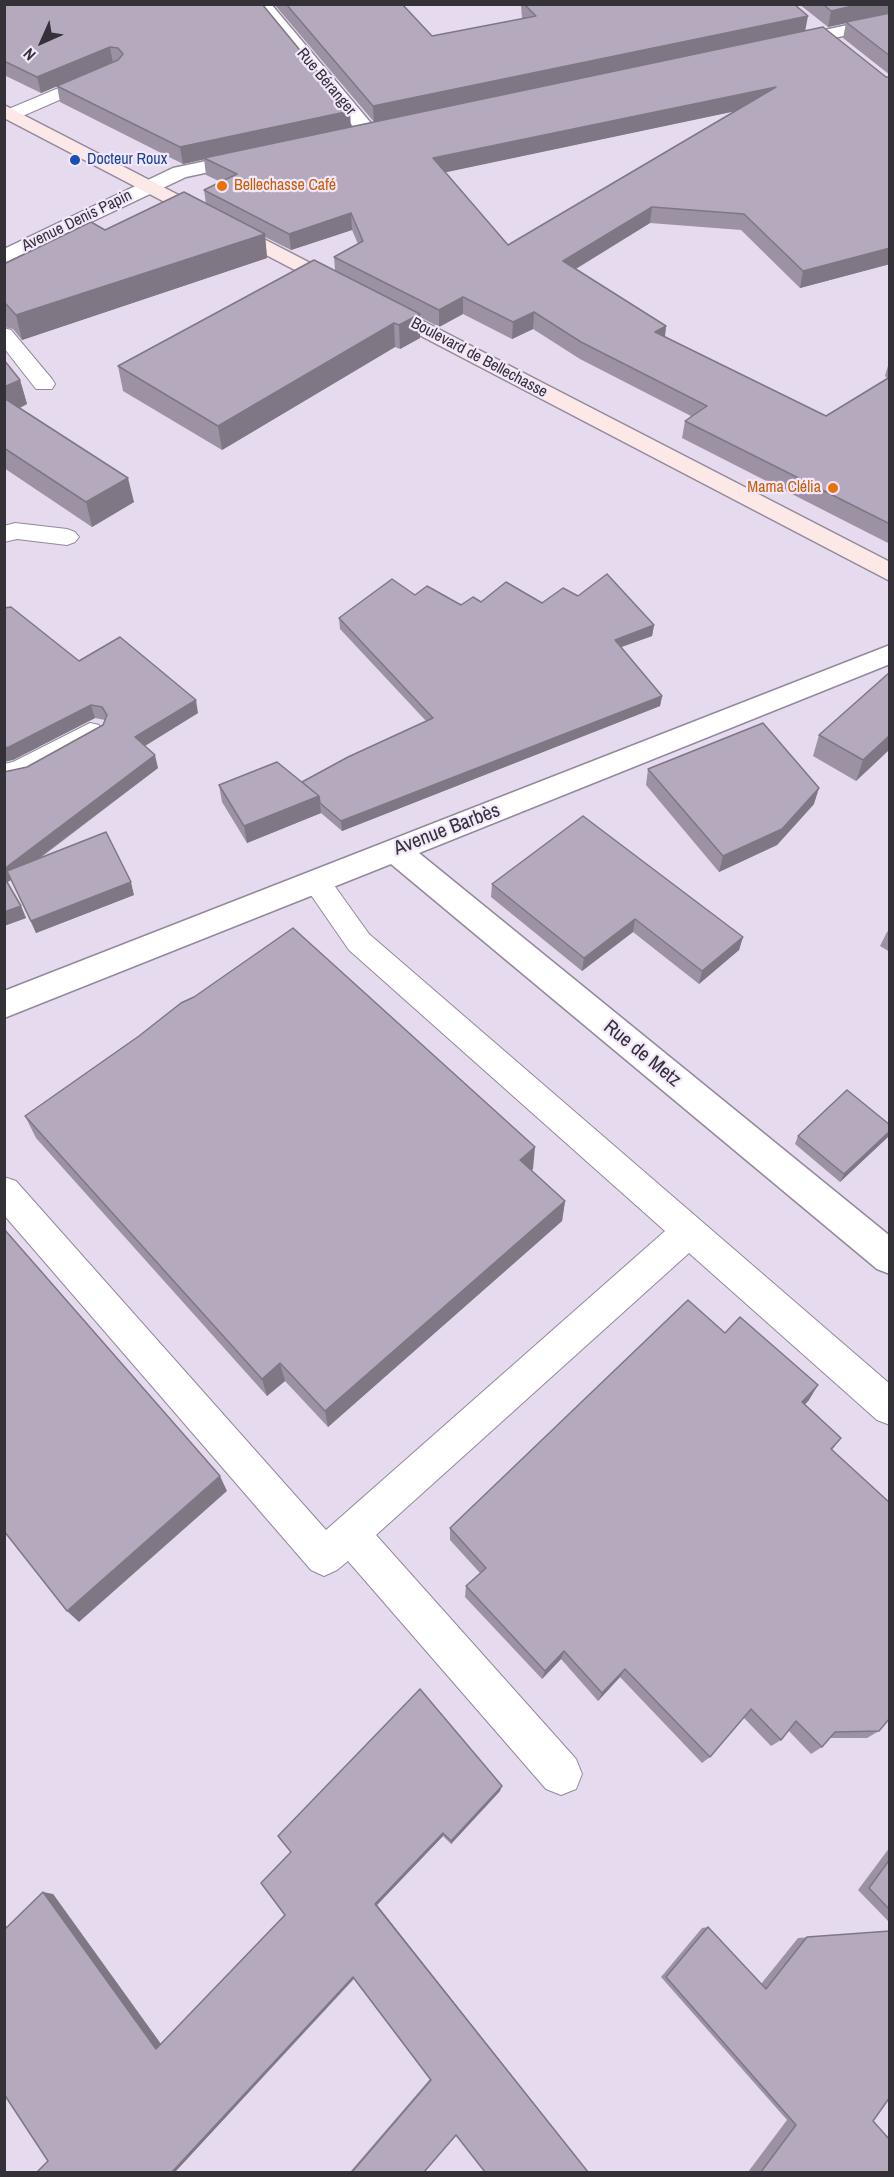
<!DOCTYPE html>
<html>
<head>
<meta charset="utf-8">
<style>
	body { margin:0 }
	#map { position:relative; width:894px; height:2177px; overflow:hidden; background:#e6daee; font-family:"Archivo Narrow",sans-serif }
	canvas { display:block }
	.frame { position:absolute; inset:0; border:6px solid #353138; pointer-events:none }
	.north { position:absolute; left:12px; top:12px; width:60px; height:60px; -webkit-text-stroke:4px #f3e8fb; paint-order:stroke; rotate:225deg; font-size:16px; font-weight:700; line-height:24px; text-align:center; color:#353138 }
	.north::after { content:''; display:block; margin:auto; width:21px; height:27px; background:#353138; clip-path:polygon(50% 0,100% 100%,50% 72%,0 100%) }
</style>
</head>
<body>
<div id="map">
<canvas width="894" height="2177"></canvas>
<div class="frame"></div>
<div class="north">N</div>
</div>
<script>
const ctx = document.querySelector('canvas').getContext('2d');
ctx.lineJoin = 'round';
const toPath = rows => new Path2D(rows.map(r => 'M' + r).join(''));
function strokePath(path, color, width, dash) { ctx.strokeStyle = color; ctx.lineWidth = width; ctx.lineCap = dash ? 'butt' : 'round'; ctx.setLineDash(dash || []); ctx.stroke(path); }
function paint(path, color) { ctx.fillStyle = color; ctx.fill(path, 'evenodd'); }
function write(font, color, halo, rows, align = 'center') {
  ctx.font = font + ' "Archivo Narrow",sans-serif'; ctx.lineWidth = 4.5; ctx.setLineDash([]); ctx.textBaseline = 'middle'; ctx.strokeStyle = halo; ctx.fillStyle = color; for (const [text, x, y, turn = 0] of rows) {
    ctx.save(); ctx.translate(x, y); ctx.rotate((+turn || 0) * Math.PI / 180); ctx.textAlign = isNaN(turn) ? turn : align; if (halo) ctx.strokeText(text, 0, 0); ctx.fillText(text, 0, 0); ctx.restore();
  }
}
const lane = toPath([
	[97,72,106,77,103,81,18,118,12,119,4,116,6,110,97,72],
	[4,328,11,330,52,379,55,384,52,389,36,389,4,348,4,328],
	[15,523,67,529,75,532,79,537,75,542,67,545,17,539,4,542,4,526,15,523],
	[90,723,99,725,103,732,99,739,30,778,4,784,4,764,13,762,90,723],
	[316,871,326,874,369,934,890,1384,890,1425,877,1420,689,1253,376,1535,576,1759,582,1774,576,1789,561,1795,546,1789,348,1561,337,1570,324,1576,311,1570,4,1215,4,1177,16,1181,326,1530,665,1231,349,950,302,882,306,874,316,871]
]);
const street = toPath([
	[253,4,271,4,375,128,377,132,375,136,361,136,253,4],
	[890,16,890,26,787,48,778,43,787,38,890,16],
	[249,152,259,158,256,162,186,177,4,263,4,249,173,168,249,152],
	[890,645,890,664,419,853,890,1236,890,1274,877,1269,391,864,4,1018,4,991,890,645]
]);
const secondary = toPath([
	[4,105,890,562,890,581,4,118,4,105]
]);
strokePath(lane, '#93899b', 2);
strokePath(street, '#93899b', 3);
strokePath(secondary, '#93899b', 3);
paint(lane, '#fff');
paint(street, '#fff');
paint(secondary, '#fbe8e7');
paint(toPath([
	[4,4,351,127,374,122,274,4,402,4,432,36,522,19,521,4,794,4,805,31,886,77,890,77,890,264,800,288,741,230,650,223,576,269,666,326,665,337,826,416,887,378,885,376,890,359,890,544,682,438,685,421,691,416,580,359,533,329,512,339,463,314,439,327,420,317,420,338,400,349,395,347,222,450,123,391,118,366,335,270,334,257,358,244,352,230,291,250,265,237,267,258,22,340,13,329,4,327,4,264,105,230,206,204,204,190,221,182,206,175,204,159,183,164,60,102,57,86,41,93,4,75],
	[735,111,508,245,445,172],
	[799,4,890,4,890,75,843,38,846,23,828,27],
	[4,360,20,380,27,404,20,408,134,502,92,527,4,468],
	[415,595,461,605,481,602,542,603,578,596,654,625,652,636,621,647,662,696,660,706,342,831,321,813,247,843,222,802,219,785,302,782,427,722,340,629,339,618],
	[79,661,198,713,145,746,158,768,39,859,134,895,36,933,11,880,7,882,21,906,26,918,4,926,4,772,27,767,103,725,105,720,95,718,13,760],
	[819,735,890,749,856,781,813,756],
	[648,769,814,804,777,845,719,872,646,785],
	[492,884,743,937,739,950,699,984,633,932,582,971,491,897],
	[890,929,890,952,880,946,887,932],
	[139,1036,533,1169,531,1170,565,1201,562,1221,328,1427,285,1381,267,1396,36,1138,25,1116],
	[890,1125,889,1136,840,1182,795,1144,798,1136],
	[725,1333,809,1400,805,1404,841,1438,832,1450,879,1731,867,1738,829,1738,822,1747,811,1754,788,1730,781,1740,771,1746,743,1717,710,1757,702,1763,620,1677,598,1701,561,1659,542,1679,465,1597,466,1586,480,1573,450,1540,450,1528],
	[500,1791,451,1844,443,1836,377,1905,588,2172,485,2172,456,2135,424,2172,350,2172,430,2079,354,1979,175,2172,48,2161,4,2094,4,1923,7,1927,53,1894,161,2044,285,1915],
	[890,1847,890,1923,858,1890],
	[708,1927,761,1984,798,1938,890,1931,873,2121,890,2172,748,2172,787,2120,661,1977,702,1928]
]), '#9c92a3');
paint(toPath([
	[861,4,890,4,890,14,828,27,831,11],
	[808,16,805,32,374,123,373,106],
	[110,47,113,63,41,93,37,77],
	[776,87,774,103,433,175,433,158],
	[350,111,351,128,183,164,180,147],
	[652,207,650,223,562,277,563,261],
	[351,213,352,230,291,250,289,234],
	[265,234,267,258,22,340,16,315],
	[890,248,890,264,800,288,803,271],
	[463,297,463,314,439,327,439,310],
	[534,312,533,329,512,339,513,322],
	[420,314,420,338,400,349,399,325],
	[394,323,395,347,222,450,218,426],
	[666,326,664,343,655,332],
	[20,380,27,404,4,415,4,387],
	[128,478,134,502,92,527,86,502],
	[654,625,652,636,613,650,615,640],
	[662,696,660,706,342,831,341,821],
	[196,700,198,713,138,750,135,737],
	[91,705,95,718,13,760,4,762,4,748],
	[890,735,890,749,856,781,863,760],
	[155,755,158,768,11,879,7,871,11,880,6,883,4,880,4,869],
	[819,788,814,804,777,845,719,872,723,856],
	[319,796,321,813,247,843,244,826],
	[131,882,134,895,36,933,31,921],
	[21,906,26,918,4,926,4,912],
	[635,919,633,932,582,971,584,958],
	[743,937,739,950,699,984,702,971],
	[890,1131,889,1136,840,1182,844,1174],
	[535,1147,533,1169,518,1182,520,1160],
	[565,1201,562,1221,328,1427,325,1411],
	[280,1363,285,1381,267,1396,262,1379],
	[818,1385,809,1400,794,1416,802,1402],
	[220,1476,227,1491,79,1622,67,1611],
	[564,1651,561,1659,542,1679,545,1671],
	[625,1669,620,1677,598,1701,602,1693],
	[502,1786,500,1791,451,1844,451,1841],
	[443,1833,443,1836,377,1905,588,2172,375,1904],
	[43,1892,53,1894,163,2047,156,2049],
	[353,1977,355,1977,175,2172,172,2172]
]), '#7f7784');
const building = toPath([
	[4,4,262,4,350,111,180,147,57,86,118,60,123,54,118,48,110,47,37,77,4,61,4,4],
	[286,4,402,4,432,36,536,16,524,4,794,4,808,16,373,106,286,4],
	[823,4,861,4,831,11,823,4],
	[890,13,890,56,846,22,890,13],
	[823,27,886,77,890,77,890,248,803,271,744,214,652,207,563,261,666,326,655,332,826,416,890,377,890,524,685,421,707,406,581,342,534,312,513,322,463,297,439,310,334,257,363,241,351,213,289,234,204,190,237,174,204,158,823,27],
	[776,87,508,245,433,158,776,87],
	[184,192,265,234,16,315,6,304,4,304,4,264,91,222,105,230,184,192],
	[314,260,420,314,399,325,394,323,218,426,118,366,314,260],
	[4,360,20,380,4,387,4,360],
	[4,398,128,478,86,502,4,448,4,398],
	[607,574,654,625,615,640,662,696,341,821,320,803,319,796,302,782,348,757,433,718,339,618,392,579,415,595,427,586,461,605,473,597,481,602,506,582,542,603,563,588,578,596,607,574],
	[11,607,79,661,120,637,196,700,135,737,155,755,4,869,4,772,27,767,103,725,107,715,102,707,91,705,9,747,4,748,4,608,11,607],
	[890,672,890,735,863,760,819,735,890,672],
	[763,723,819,788,782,829,723,856,648,769,763,723],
	[277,762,319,796,244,826,219,785,277,762],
	[583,816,743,937,702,971,635,919,584,958,492,884,583,816],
	[106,832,131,882,31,921,7,871,106,832],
	[4,877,21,906,4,912,4,877],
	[293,928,535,1147,520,1160,565,1201,325,1411,280,1363,262,1379,25,1116,139,1036,181,1003,194,997,293,928],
	[847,1090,890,1125,890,1131,844,1174,798,1136,847,1090],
	[4,1229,220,1476,67,1611,4,1531,4,1229],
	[688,1300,725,1333,740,1317,818,1385,802,1402,841,1438,831,1449,890,1503,890,1718,879,1731,835,1732,822,1747,796,1721,781,1740,751,1709,710,1757,625,1669,602,1693,564,1651,545,1671,466,1586,486,1568,450,1528,688,1300],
	[420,1689,502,1786,451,1841,443,1833,375,1904,588,2172,485,2172,456,2135,424,2172,352,2172,431,2080,353,1977,172,2172,37,2172,48,2161,4,2094,4,1930,43,1892,156,2049,285,1915,261,1883,291,1852,278,1836,420,1689],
	[890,1859,890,1910,869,1888,890,1859],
	[708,1927,766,1989,807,1937,890,1931,890,2097,873,2121,890,2140,890,2172,761,2172,796,2125,666,1977,708,1927]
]);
paint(building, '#b5aabd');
strokePath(building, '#7f7784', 1.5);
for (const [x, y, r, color] of [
	[75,160,6,"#1a4fb4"],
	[222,186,6,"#e8710a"],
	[833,488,6,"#e8710a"]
]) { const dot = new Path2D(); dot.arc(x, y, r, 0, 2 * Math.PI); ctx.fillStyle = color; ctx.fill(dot); strokePath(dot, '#f3e8fb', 2); }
write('16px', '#353138', '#f3e8fb', [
	["Rue Béranger",326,82,50],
	["Avenue Denis Papin",77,221,-26],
	["Boulevard de Bellechasse",479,358,28]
]);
write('16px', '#164399', '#f3e8fb', [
	["Docteur Roux",87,160]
], 'left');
write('16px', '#c56008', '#f3e8fb', [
	["Bellechasse Café",234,186],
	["Mama Clélia",821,488,"right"]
], 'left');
write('20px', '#353138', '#f3e8fb', [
	["Avenue Barbès",447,830,-21],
	["Rue de Metz",642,1054,39]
]);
</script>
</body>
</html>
